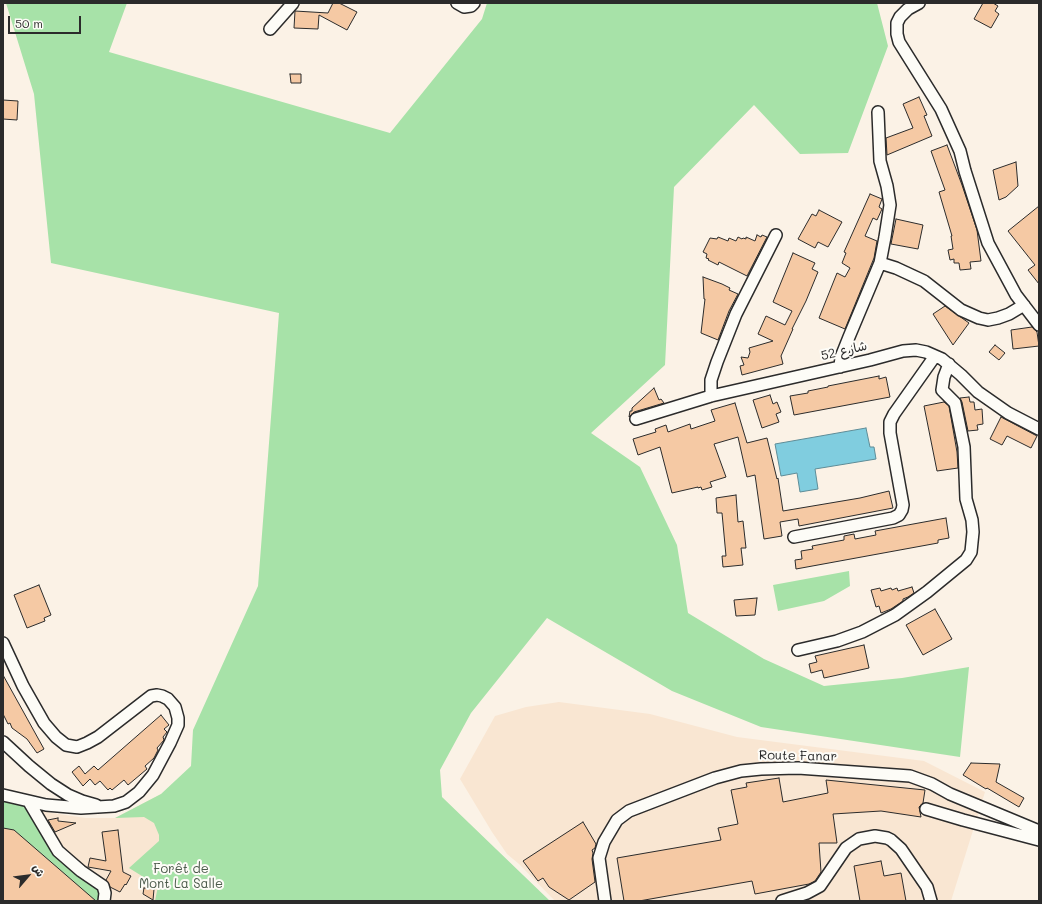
<!DOCTYPE html>
<html>
<head>
<meta charset="utf-8">
<style>
	body { margin:0 }
	#map { position:relative; width:1042px; height:904px; overflow:hidden; background:#fbf2e6; font-family:Mali,"Playpen Sans Arabic",sans-serif }
	canvas { display:block }
	.frame { position:absolute; inset:0; border:4px solid #2b2b2b; pointer-events:none }
	.north { position:absolute; left:8px; top:856px; width:40px; height:40px; -webkit-text-stroke:3px #fdfcf7; paint-order:stroke; rotate:62deg; font-size:11px; font-weight:700; line-height:16px; text-align:center; color:#2b2b2b }
	.north::after { content:''; display:block; margin:auto; width:14px; height:18px; background:#2b2b2b; clip-path:polygon(50% 0,100% 100%,50% 72%,0 100%) }
	.scale { position:absolute; left:8px; top:16px; width:73px; height:18px; box-sizing:border-box; border:2px solid #2b2b2b; border-top:0; padding-left:5px; font-size:12px; line-height:14px; white-space:nowrap; color:#2b2b2b; -webkit-text-stroke:3px #fdfcf7; paint-order:stroke }
</style>
</head>
<body>
<div id="map">
<canvas width="1042" height="904"></canvas>
<div class="frame"></div>
<div class="north">ش</div>
<div class="scale">50 m</div>
</div>
<script>
const ctx = document.querySelector('canvas').getContext('2d');
ctx.lineJoin = 'round';
function paint(path, color) { ctx.fillStyle = color; ctx.fill(path, 'evenodd'); }
const toPath = rows => new Path2D(rows.map(r => 'M' + r).join(''));
function strokePath(path, color, width, dash) { ctx.strokeStyle = color; ctx.lineWidth = width; ctx.lineCap = dash ? 'butt' : 'round'; ctx.setLineDash(dash || []); ctx.stroke(path); }
function write(font, color, halo, rows, align = 'center') {
  ctx.font = font + ' Mali,"Playpen Sans Arabic",sans-serif'; ctx.lineWidth = 4; ctx.setLineDash([]); ctx.textBaseline = 'middle'; ctx.strokeStyle = halo; ctx.fillStyle = color; for (const [text, x, y, turn = 0] of rows) {
    ctx.save(); ctx.translate(x, y); ctx.rotate((+turn || 0) * Math.PI / 180); ctx.textAlign = isNaN(turn) ? turn : align; if (halo) ctx.strokeText(text, 0, 0); ctx.fillText(text, 0, 0); ctx.restore();
  }
}
paint(toPath([
	[559,702,650,714,737,737,924,761,985,792,951,901,555,901,519,864,507,854,492,832,460,779,495,716,526,707],
	[161,794,254,901,3,901,3,801,52,813,86,818,115,818]
]), '#f9e6d2');
paint(toPath([
	[6,3,127,3,109,52,390,133,482,19,487,3,877,3,888,46,848,153,800,154,754,105,674,187,665,365,591,433,640,467,677,545,688,613,764,659,824,686,902,678,969,667,960,757,761,727,672,691,547,618,471,713,440,770,442,797,550,901,155,901,158,886,129,868,159,841,159,835,154,823,144,817,115,818,161,794,191,766,193,730,258,586,279,313,51,263,34,94],
	[849,571,850,586,824,601,778,611,773,585],
	[3,801,33,808,56,851,102,886,100,901,91,901,3,828]
]), '#a7e2a8');
const water = toPath([
	[866,428,870,447,874,447,876,459,815,469,818,489,800,492,797,473,781,476,775,444,866,428]
]);
paint(water, '#80cddf');
strokePath(water, '#5e8c97', 1);
const building = toPath([
	[333,3,339,3,357,12,347,30,319,15,318,29,294,28,295,11,328,13,333,3],
	[983,3,993,3,998,6,995,11,999,14,991,28,974,19,983,3],
	[290,74,301,74,301,83,291,83,290,74],
	[919,97,927,115,924,116,932,136,887,155,886,138,913,128,903,104,919,97],
	[3,100,18,101,17,120,3,119,3,100],
	[947,145,962,185,977,230,981,261,970,262,971,269,960,270,959,263,954,263,954,259,950,260,948,250,953,249,951,236,952,236,939,192,945,190,931,151,947,145],
	[1016,162,1018,186,1006,197,999,200,993,170,1016,162],
	[870,194,882,199,879,207,882,209,877,220,873,218,865,236,877,241,874,258,845,329,819,318,837,273,845,277,850,268,842,263,846,253,844,252,870,194],
	[1039,206,1039,284,1028,270,1035,265,1008,231,1039,206],
	[819,210,842,222,828,247,818,242,815,248,798,239,812,214,816,216,819,210],
	[896,219,923,225,918,249,891,244,896,219],
	[757,235,761,237,762,235,767,237,747,276,719,262,718,265,708,260,709,259,706,258,707,254,703,252,710,238,717,239,718,237,728,241,729,238,736,241,738,237,742,239,743,238,746,239,746,237,755,241,757,235],
	[793,253,815,263,812,269,818,272,806,301,792,329,793,329,781,356,783,364,742,375,740,366,744,365,741,357,748,358,750,352,749,348,773,341,758,334,766,316,785,325,792,311,773,302,793,253],
	[703,277,722,284,730,288,729,290,738,294,729,311,718,340,701,333,705,299,704,299,703,277],
	[945,306,969,323,953,345,933,314,945,306],
	[1032,327,1037,332,1039,346,1013,349,1011,330,1032,327],
	[995,345,1005,353,999,360,989,352,995,345],
	[879,376,879,379,886,377,890,397,794,415,790,396,808,393,808,391,828,387,828,386,879,376],
	[654,388,659,400,661,399,664,403,634,412,629,417,630,411,632,411,632,408,654,388],
	[770,395,773,404,777,402,781,412,776,414,779,422,762,428,753,400,770,395],
	[969,397,970,402,974,402,975,410,982,409,983,424,977,425,978,430,968,431,962,402,960,398,969,397],
	[944,402,949,406,957,452,958,468,937,471,924,406,944,402],
	[735,403,747,443,767,438,777,479,778,478,783,511,860,498,889,491,893,508,799,526,798,519,780,522,782,536,764,539,755,475,747,477,738,437,714,444,726,477,710,482,712,487,702,490,701,487,698,488,698,487,672,493,660,447,638,455,633,439,656,432,655,429,666,425,668,432,690,424,691,429,715,421,711,410,735,403],
	[1001,417,1037,436,1031,448,1007,436,1002,445,990,439,1001,417],
	[736,495,738,522,743,521,746,548,741,548,743,565,723,567,722,556,726,556,722,513,717,513,716,498,736,495],
	[946,518,949,538,938,540,938,543,796,569,795,560,802,559,801,551,813,549,812,546,844,540,844,536,854,534,855,539,876,535,875,531,946,518],
	[39,585,51,615,44,618,45,621,27,628,14,595,39,585],
	[912,587,914,593,908,597,903,599,903,601,891,609,881,613,879,606,876,607,871,590,880,588,881,591,891,588,892,590,897,588,898,591,912,587],
	[757,598,755,615,736,616,734,600,757,598],
	[935,609,952,639,923,655,906,625,935,609],
	[864,645,869,668,824,678,822,670,811,673,809,664,817,662,815,656,864,645],
	[3,675,44,749,37,753,27,739,12,728,10,723,8,724,3,714,3,675],
	[161,715,169,725,164,729,167,732,163,737,164,740,157,748,158,750,154,758,145,766,147,769,128,785,124,780,112,790,110,788,108,790,100,781,95,785,90,779,83,786,72,772,79,766,85,774,94,766,98,770,161,715],
	[971,763,1000,764,996,782,1024,798,1019,807,987,788,986,789,963,775,971,763],
	[779,778,783,802,828,793,826,780,925,790,923,803,919,807,921,817,881,811,833,814,837,843,819,843,821,872,815,881,809,884,755,894,752,881,639,901,624,901,617,858,721,840,718,828,738,824,731,790,747,787,746,783,779,778],
	[58,818,58,821,76,823,55,832,48,820,58,818],
	[583,822,596,844,595,848,592,850,593,853,592,859,595,882,569,900,549,887,543,878,538,881,523,861,583,822],
	[3,828,14,830,96,901,3,901,3,828],
	[118,830,123,872,131,876,126,885,125,884,120,892,110,887,106,880,111,871,88,867,90,858,106,861,102,832,118,830],
	[881,861,884,876,901,873,906,901,860,901,854,866,881,861],
	[144,888,154,889,153,900,143,894,144,888]
]);
paint(building, '#f5c9a4');
strokePath(building, '#2b2b2b', 1);
const minor = toPath([
	[457,3,464,7,471,6,474,3],
	[919,3,908,9,900,17,897,23,897,34,899,42,941,109,960,151,965,171,988,243,1016,295,1039,325],
	[270,29,293,3],
	[880,263,896,268,924,281,961,310,979,318,988,320,998,318,1009,314,1024,305],
	[840,367,841,357,849,337,880,263,885,237,890,205,887,186,880,161,878,112],
	[711,396,711,380,717,362,736,314,776,235],
	[636,419,711,396,870,360,903,351,916,350,926,352,942,359,961,375,978,392,1008,413,1039,429],
	[794,537,893,518,899,515,902,510,903,505,890,433,890,422,894,414,935,356],
	[3,643,23,686,44,723,56,737,66,745,77,747,87,743,98,737,151,696,157,695,162,696,168,699,175,707,178,718,178,725,170,743,153,775,139,792,126,802,114,806,81,808,46,805,3,795],
	[798,650,837,641,862,632,895,615,927,592,966,560,971,552,973,532,972,520,966,499,964,447,955,403,942,390,944,377,949,364],
	[3,742,29,766,51,784,68,795,82,801,96,805],
	[29,802,58,851,81,871,103,886,105,893,104,901],
	[926,809,963,820,1039,840],
	[605,901,599,858,604,842,617,820,629,811,655,801,715,778,741,771,761,769,798,768,910,776,932,784,950,794,1039,831],
	[782,901,807,893,820,886,846,848,859,839,875,836,887,838,891,840,901,849,927,887,931,901]
]);
strokePath(minor, '#2b2b2b', 14);
strokePath(minor, '#fdfcf7', 11);
write('13px', '#2b2b2b', '#fdfcf7', [
	["شارع 52",844,351,-13],
	["Route Fanar",798,756,1]
]);
write('13px', '#4a594a', '#fdfcf7', [
	["Forêt de",181,869],
	["Mont La Salle",181,884]
]);
</script>
</body>
</html>
